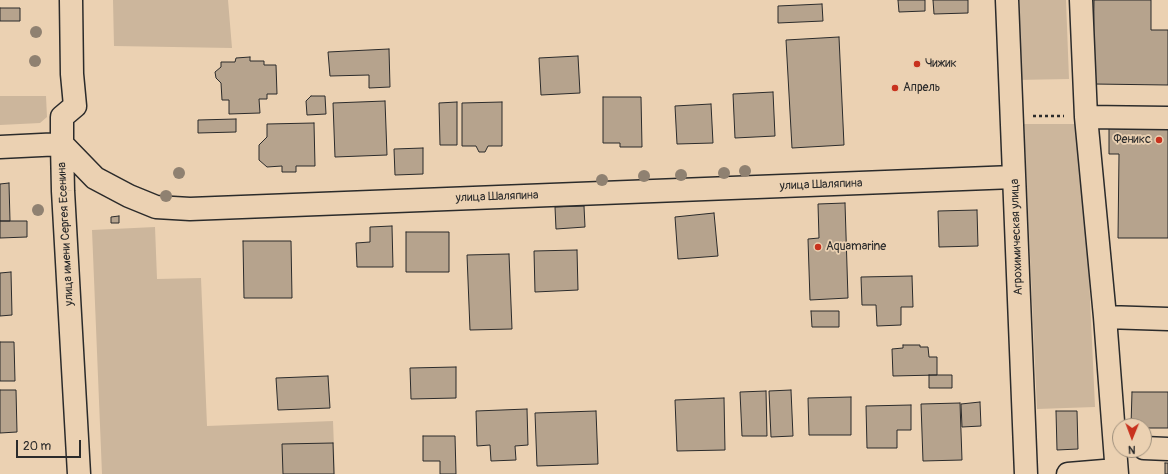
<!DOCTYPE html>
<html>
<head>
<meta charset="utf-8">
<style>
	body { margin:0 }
	#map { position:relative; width:1168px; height:474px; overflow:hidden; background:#ebd1b2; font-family:Pangolin,sans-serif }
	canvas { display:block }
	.north { position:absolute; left:1112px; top:418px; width:40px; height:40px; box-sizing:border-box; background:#ebd1b2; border:1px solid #9e8f7c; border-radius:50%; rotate:181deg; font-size:11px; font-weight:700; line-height:16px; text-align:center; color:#2b2b2b }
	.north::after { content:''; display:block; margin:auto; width:14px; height:18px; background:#c8321e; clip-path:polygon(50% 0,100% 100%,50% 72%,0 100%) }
	.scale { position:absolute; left:16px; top:440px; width:65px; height:18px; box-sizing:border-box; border:2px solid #2b2b2b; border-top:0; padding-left:5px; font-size:12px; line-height:14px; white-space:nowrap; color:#2b2b2b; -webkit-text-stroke:3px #ebd1b2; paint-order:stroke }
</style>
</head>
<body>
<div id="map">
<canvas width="1168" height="474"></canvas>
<div class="north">N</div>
<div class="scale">20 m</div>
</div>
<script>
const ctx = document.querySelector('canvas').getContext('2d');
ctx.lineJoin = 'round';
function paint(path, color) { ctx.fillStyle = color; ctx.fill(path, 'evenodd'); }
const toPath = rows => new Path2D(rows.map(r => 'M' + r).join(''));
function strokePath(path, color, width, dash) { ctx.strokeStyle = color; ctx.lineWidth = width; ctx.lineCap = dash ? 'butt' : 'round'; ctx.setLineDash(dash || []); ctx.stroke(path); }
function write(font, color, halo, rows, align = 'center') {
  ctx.font = font + ' Pangolin,sans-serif'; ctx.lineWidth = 3.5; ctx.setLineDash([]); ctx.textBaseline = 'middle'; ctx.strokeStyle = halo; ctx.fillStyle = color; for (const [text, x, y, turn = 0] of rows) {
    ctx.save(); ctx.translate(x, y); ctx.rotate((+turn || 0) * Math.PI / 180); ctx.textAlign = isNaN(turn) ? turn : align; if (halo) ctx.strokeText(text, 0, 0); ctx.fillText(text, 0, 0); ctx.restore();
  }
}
paint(toPath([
	[113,0,228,0,232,48,114,46],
	[1015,0,1066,0,1069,79,1015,80],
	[0,96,46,96,47,117,40,123,0,125],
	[1024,124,1082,124,1095,407,1037,409],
	[155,227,157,279,201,278,207,426,333,421,335,474,102,474,92,230]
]), '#ccb69c');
const building = toPath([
	[898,0,925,0,925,11,899,12,898,0],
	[933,0,968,0,968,13,934,14,933,0],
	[1094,0,1151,0,1151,30,1168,30,1168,85,1093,84,1094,0],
	[822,4,823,21,778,23,778,6,822,4],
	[0,8,20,8,20,21,0,21,0,8],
	[839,37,844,145,792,148,786,40,839,37],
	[389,49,390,87,369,88,369,75,330,76,328,52,389,49],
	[578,56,580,93,541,95,539,58,578,56],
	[250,57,250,61,264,61,264,65,276,65,277,94,267,94,267,99,259,99,260,113,229,114,229,100,222,100,221,83,216,78,215,72,221,67,221,62,235,62,236,58,250,57],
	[773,92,775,136,735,138,733,94,773,92],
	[311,96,325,96,326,114,307,115,306,101,311,96],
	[603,97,641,97,642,147,620,147,620,143,603,143,603,97],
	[385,101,387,155,335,157,333,103,385,101],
	[457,102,457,145,440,145,439,103,457,102],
	[502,102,502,146,488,146,485,152,479,152,476,146,462,146,462,103,502,102],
	[711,104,713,143,677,144,675,106,711,104],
	[236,119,236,132,198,133,198,120,236,119],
	[314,123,315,166,296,166,296,172,282,172,282,166,267,167,259,160,259,145,267,137,267,124,314,123],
	[1109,123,1168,123,1168,238,1118,238,1119,154,1109,154,1109,123],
	[423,148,423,174,395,175,394,149,423,148],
	[9,183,10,221,0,221,0,184,9,183],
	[845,203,848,298,810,300,808,239,819,238,818,204,845,203],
	[584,206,585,227,556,229,555,207,584,206],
	[977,210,978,246,939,247,938,211,977,210],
	[714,213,718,256,678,259,675,217,714,213],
	[119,216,119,223,111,223,111,217,119,216],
	[0,221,27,221,27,237,0,238,0,221],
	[392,226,393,267,357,267,356,243,370,242,370,227,392,226],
	[406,232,449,232,449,272,406,272,406,232],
	[243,241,291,241,292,298,244,298,243,241],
	[577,250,578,290,535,292,534,251,577,250],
	[509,254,512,329,470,330,467,255,509,254],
	[11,272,12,315,0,316,0,273,11,272],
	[912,276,913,307,901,307,901,325,877,326,876,305,862,305,861,277,912,276],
	[811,311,839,311,839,327,812,327,811,311],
	[0,342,14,342,15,381,0,381,0,342],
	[903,345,920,345,920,347,928,347,929,357,937,357,937,375,893,376,892,349,903,348,903,345],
	[456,367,456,398,411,399,410,368,456,367],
	[929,375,952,375,952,388,929,388,929,375],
	[328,376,330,408,278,410,276,378,328,376],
	[0,390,16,390,17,432,0,433,0,390],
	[791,390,793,436,771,437,769,391,791,390],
	[766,391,767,436,742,436,740,392,766,391],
	[1132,392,1168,392,1168,428,1144,428,1144,426,1131,426,1132,392],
	[851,397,851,435,809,435,808,398,851,397],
	[724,398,725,450,677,451,675,400,724,398],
	[980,402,981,426,962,427,961,404,980,402],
	[960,403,962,460,923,461,921,404,960,403],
	[911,405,911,430,897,430,897,448,867,448,866,406,911,405],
	[527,409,528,445,515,446,516,460,491,461,490,445,477,446,476,411,527,409],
	[596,411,598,464,537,466,535,413,596,411],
	[1056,411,1077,411,1078,449,1057,450,1056,411],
	[423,436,455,436,456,474,440,474,440,461,423,461,423,436],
	[333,443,334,474,283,474,282,444,333,443],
	[1165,463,1168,463,1168,474,1165,474,1165,463]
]);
paint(building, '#b6a38d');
strokePath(building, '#2b2b2b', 1);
const minor = toPath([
	[71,0,72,74,75,106,62,117,62,144,63,191,79,474],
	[1007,0,1026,474],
	[1081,0,1086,117,1105,317,1117,474],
	[1086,117,1168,118],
	[0,147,62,144,95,178,129,196,156,207,190,209,1014,177],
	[1105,317,1168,319],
	[1144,448,1168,449],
	[1068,474,1116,470]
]);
strokePath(minor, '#2b2b2b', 25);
strokePath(toPath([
	[1033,116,1064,116]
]), '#2b2b2b', 2.5, [3, 3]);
strokePath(minor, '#ebd1b2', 22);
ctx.fillStyle = '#8f8171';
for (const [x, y] of [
	[36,32],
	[35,61],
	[745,171],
	[179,173],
	[724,173],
	[681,175],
	[644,176],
	[602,180],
	[166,196],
	[38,210]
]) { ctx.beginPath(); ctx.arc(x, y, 6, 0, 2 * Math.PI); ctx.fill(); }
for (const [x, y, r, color] of [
	[917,64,4,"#c8321e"],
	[895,88,4,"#c8321e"],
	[1159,140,4,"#c8321e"],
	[818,247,4,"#c8321e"]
]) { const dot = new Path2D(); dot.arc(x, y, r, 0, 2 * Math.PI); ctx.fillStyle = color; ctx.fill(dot); strokePath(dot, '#ebd1b2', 1.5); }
write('12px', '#2b2b2b', '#ebd1b2', [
	["Чижик",925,64],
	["Апрель",903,88],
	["Феникс",1151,140,"right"],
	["Aquamarine",826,247]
], 'left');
write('12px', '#2b2b2b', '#ebd1b2', [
	["улица Шаляпина",821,185,-2],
	["улица Шаляпина",497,197,-2],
	["улица имени Сергея Есенина",66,234,-93],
	["Агрохимическая улица",1017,237,-92]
]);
</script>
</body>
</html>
